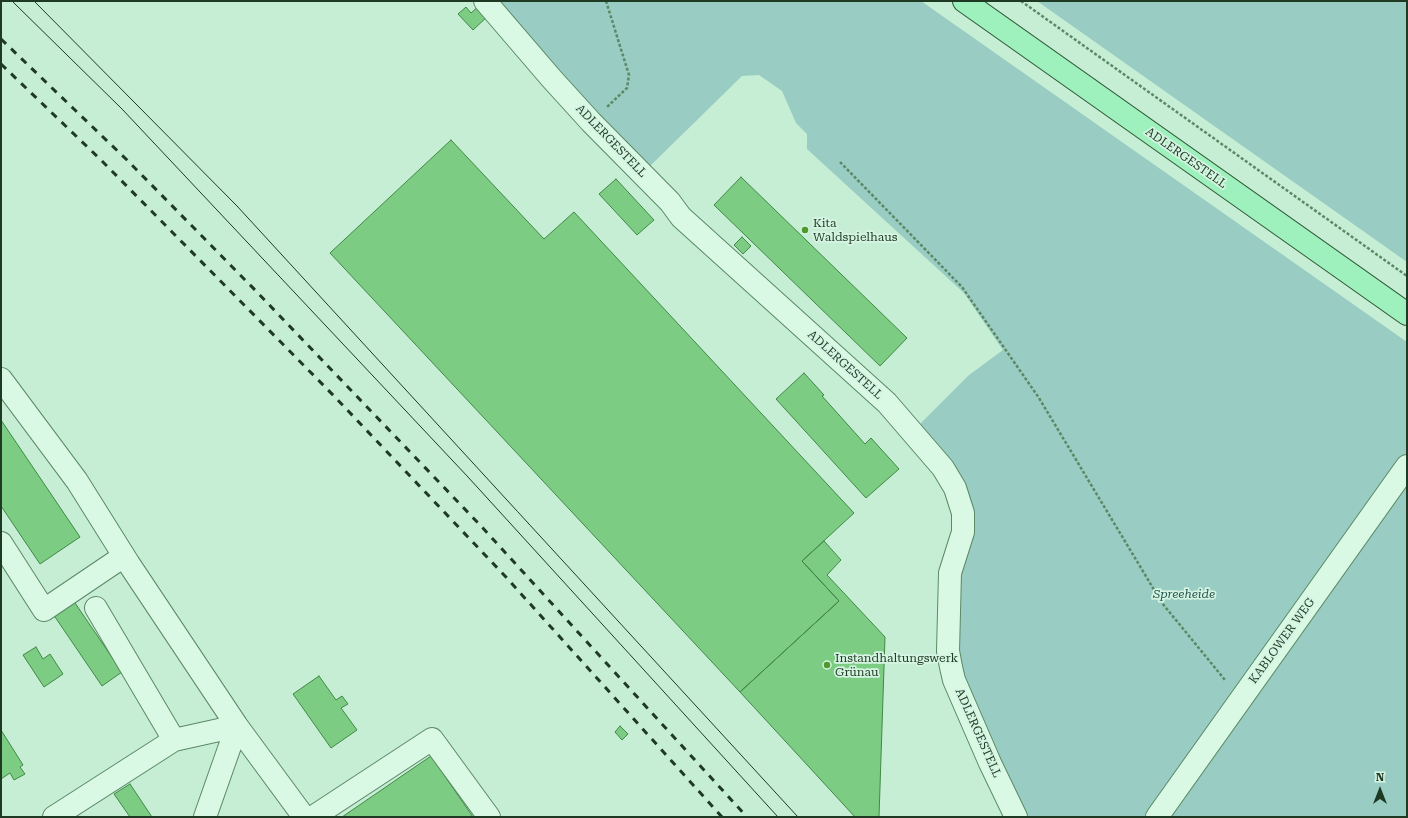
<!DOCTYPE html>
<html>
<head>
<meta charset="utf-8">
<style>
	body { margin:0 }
	#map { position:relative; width:1408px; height:818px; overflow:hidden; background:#c6eed5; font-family:"Roboto Serif",serif }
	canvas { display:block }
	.frame { position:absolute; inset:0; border:2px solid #1f3a23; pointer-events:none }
	.north { position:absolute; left:1360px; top:770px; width:40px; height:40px; -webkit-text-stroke:3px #d5f5e2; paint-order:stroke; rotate:0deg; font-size:11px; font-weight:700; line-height:16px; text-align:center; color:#1f3a23 }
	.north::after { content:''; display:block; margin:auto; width:14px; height:18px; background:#1f3a23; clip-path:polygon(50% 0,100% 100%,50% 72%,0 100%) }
</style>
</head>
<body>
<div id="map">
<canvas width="1408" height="818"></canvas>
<div class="frame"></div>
<div class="north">N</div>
</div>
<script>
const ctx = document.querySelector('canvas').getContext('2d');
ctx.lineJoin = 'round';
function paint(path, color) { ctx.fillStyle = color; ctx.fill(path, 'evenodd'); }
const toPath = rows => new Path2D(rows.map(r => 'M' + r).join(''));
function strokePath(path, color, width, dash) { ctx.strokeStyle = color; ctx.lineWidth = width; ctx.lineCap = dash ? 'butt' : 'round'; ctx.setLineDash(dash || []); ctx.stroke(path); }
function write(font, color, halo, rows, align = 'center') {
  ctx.font = font + ' "Roboto Serif",serif'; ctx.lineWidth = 3.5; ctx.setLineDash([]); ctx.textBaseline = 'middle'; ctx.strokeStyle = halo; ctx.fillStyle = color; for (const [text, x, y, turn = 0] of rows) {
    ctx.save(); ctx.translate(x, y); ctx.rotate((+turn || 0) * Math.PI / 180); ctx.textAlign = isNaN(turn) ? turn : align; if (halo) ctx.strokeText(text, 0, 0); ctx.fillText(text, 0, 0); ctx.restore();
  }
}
paint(toPath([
	[497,1,921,1,1407,342,1407,817,1026,817,958,670,959,585,972,523,918,426,969,375,1003,350,964,293,807,149,807,134,796,123,782,91,759,75,742,76,650,166,633,155],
	[1037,1,1407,1,1407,262]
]), '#99ccc2');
const building = toPath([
	[480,5,489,15,473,30,458,14,466,7,471,13,480,5],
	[451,140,544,239,574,212,854,513,802,561,839,601,740,692,330,253,451,140],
	[741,177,907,338,880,366,714,205,741,177],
	[616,179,654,220,637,235,599,194,616,179],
	[742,237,751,246,743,254,734,245,742,237],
	[804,373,824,395,822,396,865,444,871,438,899,469,866,498,776,399,804,373],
	[1,420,80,537,40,564,1,506,1,420],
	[824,541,841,560,827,575,885,637,879,817,855,817,740,692,839,601,802,561,824,541],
	[73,600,122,672,102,686,53,614,73,600],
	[36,647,43,659,50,654,63,674,44,687,23,655,36,647],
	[319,676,336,700,342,696,348,704,341,708,357,730,331,748,293,694,319,676],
	[620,726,628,734,622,740,615,732,620,726],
	[1,730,23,765,20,767,25,774,14,780,10,773,1,779,1,730],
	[431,756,473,817,342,817,431,756],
	[130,784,152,817,130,817,114,794,130,784]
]);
paint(building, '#7ccc83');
strokePath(building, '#418846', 1);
const minor = toPath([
	[485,1,551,78,591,122,670,202,681,217,887,403,943,468,955,488,963,513,963,532,950,573,948,651,951,667,954,680,990,763,1016,817],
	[1,379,77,481,129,564,237,726,304,817],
	[1,543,44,610,124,556],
	[96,608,174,740],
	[54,817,174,740,237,726,205,817],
	[313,817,432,739,489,817],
	[1157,817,1407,466]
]);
const major = toPath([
	[964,1,1407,314]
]);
strokePath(minor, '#5b8965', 24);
strokePath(major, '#2f5735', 24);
strokePath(toPath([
	[606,1,629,75,627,88,607,107],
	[1021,1,1407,276],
	[840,162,962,287,1039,398,1162,603,1225,680]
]), '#5b8965', 2.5, [3, 2]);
strokePath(minor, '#d9f9e5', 22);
strokePath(major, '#9ef1bc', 22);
strokePath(toPath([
	[12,1,122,109,468,477,778,817],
	[34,1,237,206,798,817]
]), '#1f3a23', 1);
strokePath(toPath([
	[1,39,127,160,255,290,481,526,747,817],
	[1,64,101,160,334,396,505,576,722,817]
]), '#1f3a23', 3, [7, 7]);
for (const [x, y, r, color] of [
	[805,230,4,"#50982c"],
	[827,665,4,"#50982c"]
]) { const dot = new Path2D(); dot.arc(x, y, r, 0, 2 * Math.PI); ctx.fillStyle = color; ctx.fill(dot); strokePath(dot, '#d5f5e2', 1.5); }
write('12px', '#1f3a23', '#d5f5e2', [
	["ADLERGESTELL",611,141,46],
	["ADLERGESTELL",1186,158,35],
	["ADLERGESTELL",845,365,42],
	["KABLOWER WEG",1282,641,-54],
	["ADLERGESTELL",978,733,66]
]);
write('12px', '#1f3a23', '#d5f5e2', [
	["Kita",813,223],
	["Waldspielhaus",813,237],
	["Instandhaltungswerk",835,658],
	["Grünau",835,672]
], 'left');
write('italic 12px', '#265652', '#d5f5e2', [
	["Spreeheide",1184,594]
]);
</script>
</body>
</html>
